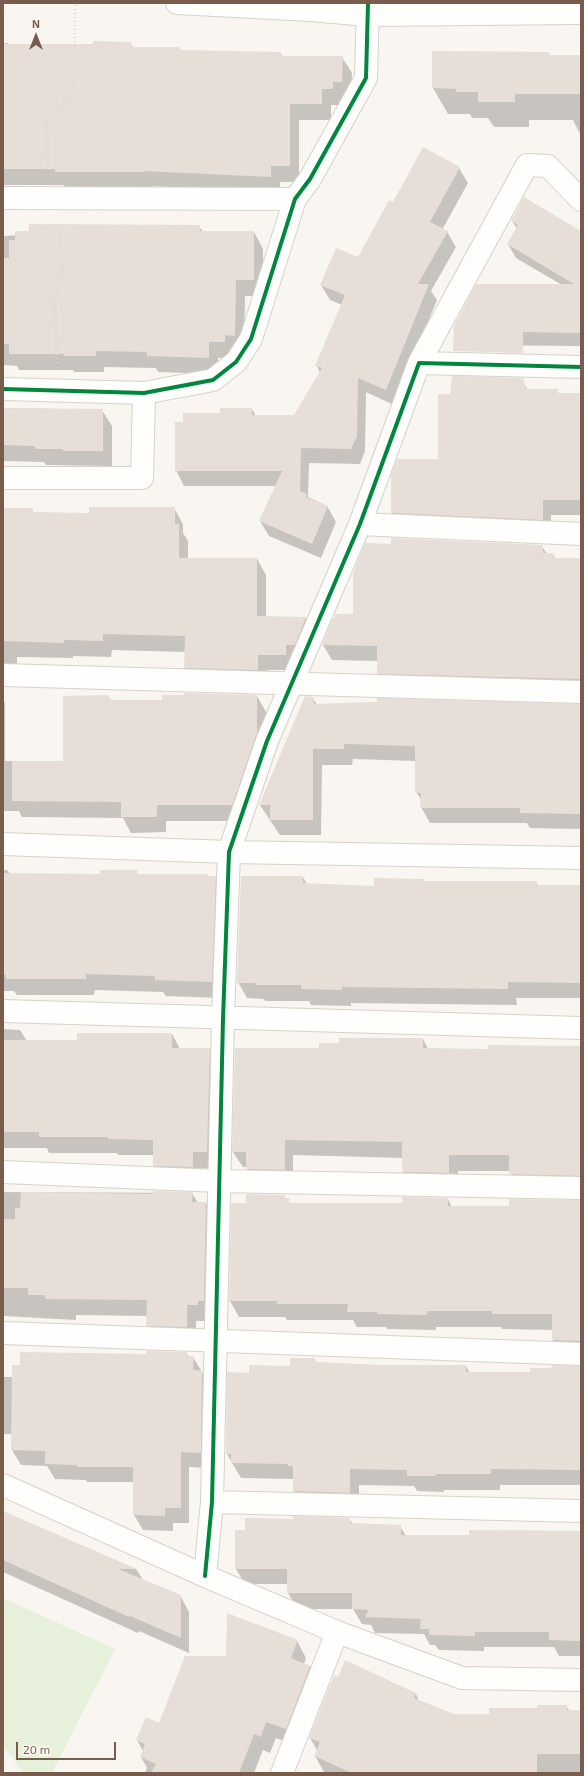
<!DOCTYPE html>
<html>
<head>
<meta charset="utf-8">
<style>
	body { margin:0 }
	#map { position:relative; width:584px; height:1776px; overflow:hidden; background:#f9f5f0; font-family:"Exo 2",sans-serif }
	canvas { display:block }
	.frame { position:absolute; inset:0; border:4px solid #7a5c4d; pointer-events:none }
	.north { position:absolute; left:16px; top:16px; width:40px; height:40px; -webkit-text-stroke:3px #fffaf3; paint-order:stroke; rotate:0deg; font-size:11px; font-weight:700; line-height:16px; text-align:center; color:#7a5c4d }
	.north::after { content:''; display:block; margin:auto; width:14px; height:18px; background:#7a5c4d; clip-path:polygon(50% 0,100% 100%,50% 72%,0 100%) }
	.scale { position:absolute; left:16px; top:1742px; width:100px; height:18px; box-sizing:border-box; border:2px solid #7a5c4d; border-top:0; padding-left:5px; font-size:12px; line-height:14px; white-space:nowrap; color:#7a5c4d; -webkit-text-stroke:3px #fffaf3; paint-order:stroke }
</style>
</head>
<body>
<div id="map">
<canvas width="584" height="1776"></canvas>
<div class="frame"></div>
<div class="north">N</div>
<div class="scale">20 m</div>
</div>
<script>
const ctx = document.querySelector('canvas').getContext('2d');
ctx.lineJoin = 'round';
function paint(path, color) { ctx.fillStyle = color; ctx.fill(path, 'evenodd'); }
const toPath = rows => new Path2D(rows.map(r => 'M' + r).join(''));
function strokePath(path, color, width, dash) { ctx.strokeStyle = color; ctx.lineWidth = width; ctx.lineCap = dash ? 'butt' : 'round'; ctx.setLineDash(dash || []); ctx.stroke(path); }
paint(toPath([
	[3,1598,115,1649,52,1773,24,1773,3,1746]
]), '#e7f0db');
paint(toPath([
	[406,3,581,3,574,16,574,24,434,24,414,18],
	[3,43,8,43,10,45,94,45,130,43,133,48,179,48,180,51,280,53,283,57,342,57,352,73,351,98,342,98,342,105,331,105,331,120,299,120,299,182,280,182,280,193,152,186,152,188,65,188,64,185,3,185],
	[433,52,503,56,581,56,581,136,573,120,529,120,529,127,494,127,488,118,472,118,470,114,448,114,433,88],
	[459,168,468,183,442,230,447,232,456,247,431,291,437,300,394,405,366,392,365,451,360,464,309,463,308,497,327,506,336,522,321,558,269,536,260,521,276,486,184,486,176,470,184,423,252,409,256,416,295,416,320,373,317,366,342,305,330,300,321,285,359,258,394,204],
	[512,221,581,233,581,346,462,345,562,285,516,258,508,244,517,229],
	[199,226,203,232,254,232,263,249,263,296,245,296,244,351,233,358,218,358,218,374,158,372,156,368,104,367,104,372,74,372,73,370,19,370,17,366,3,365,3,236],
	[524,384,528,390,557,390,559,394,581,394,581,515,551,515,551,535,401,528,392,513,439,460,451,395],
	[3,408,102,410,112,426,112,466,46,465,44,462,3,461],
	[174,508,183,524,183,533,188,541,188,559,257,559,266,575,266,617,306,618,315,634,295,670,267,670,266,686,194,684,185,668,186,652,112,650,111,657,73,656,73,658,17,657,17,667,3,683,3,509,32,509,34,513,90,514],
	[542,546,547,554,553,554,555,559,581,559,581,694,387,689,378,673,378,661,332,660,323,645,334,619,354,615],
	[108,696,111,701,163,701,257,696,266,712,265,750,241,821,166,821,166,832,131,833,123,818,22,817,19,811,3,811,3,699,5,703,5,761,64,762],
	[306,697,313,698,317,705,581,705,581,831,580,829,530,828,527,823,430,823,421,807,422,801,416,792,416,761,353,759,352,765,322,765,321,835,280,835,260,805],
	[3,870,7,870,10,874,101,875,136,871,138,875,207,875,209,877,215,877,224,893,221,998,166,996,163,992,95,990,94,995,17,995,14,991,3,991],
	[303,877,307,884,375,887,423,880,424,882,536,882,539,886,581,886,581,998,516,998,517,1005,351,1003,351,1006,311,1005,309,1001,265,1001,264,999,247,998,238,982],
	[3,1029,20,1030,27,1041,78,1041,172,1034,180,1049,209,1049,219,1065,216,1168,202,1168,202,1183,164,1182,154,1165,154,1155,118,1155,117,1153,49,1153,47,1148,3,1148],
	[423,1039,428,1049,489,1050,581,1046,581,1192,519,1190,510,1171,458,1171,457,1188,412,1188,403,1172,403,1158,293,1155,293,1185,256,1185,247,1167,243,1167,233,1152,320,1049],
	[3,1192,192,1193,198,1203,206,1203,215,1220,207,1321,196,1321,196,1343,157,1342,147,1325,148,1316,76,1315,76,1320,3,1316],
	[284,1196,291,1204,403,1204,448,1199,452,1207,510,1207,581,1200,581,1358,562,1356,553,1340,553,1330,502,1329,501,1327,436,1327,436,1330,387,1329,386,1327,357,1327,353,1320,287,1320,285,1317,239,1317,230,1301,232,1204,247,1204],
	[186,1353,189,1357,193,1357,211,1387,209,1468,189,1467,189,1523,173,1523,173,1531,143,1530,134,1515,134,1482,87,1482,86,1480,55,1479,47,1466,21,1465,12,1450,12,1434,3,1434,3,1377,13,1377,147,1355],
	[314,1359,317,1363,382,1366,466,1366,470,1373,531,1373,531,1369,581,1366,581,1485,500,1485,500,1490,444,1490,444,1492,417,1491,414,1486,359,1485,359,1508,303,1507,294,1491,294,1479,241,1478,227,1454,228,1373,250,1374,291,1367],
	[3,1512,137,1570,143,1580,180,1595,189,1612,189,1653,139,1631,138,1633,3,1572],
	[349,1519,353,1524,400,1526,406,1536,470,1536,581,1531,581,1656,559,1656,554,1647,484,1647,484,1651,439,1650,435,1645,430,1645,424,1634,375,1633,371,1625,362,1624,353,1609,297,1609,288,1593,288,1584,245,1584,236,1569,246,1531,294,1520],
	[297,1641,306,1658,304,1664,310,1667,319,1683,295,1745,276,1738,270,1753,263,1750,254,1773,145,1773,147,1768,141,1757,143,1751,137,1740,160,1724,227,1657],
	[416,1694,419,1701,454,1715,490,1715,566,1706,570,1711,581,1711,581,1773,324,1772,315,1756,317,1750,310,1738]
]), '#0003');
paint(toPath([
	[93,41,131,42,131,47,179,47,179,50,281,52,281,56,343,56,342,82,333,82,333,89,322,89,322,104,290,104,290,166,271,166,271,177,143,171,143,172,55,172,55,169,3,169,3,44,93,44],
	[432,51,549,52,549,55,581,55,581,94,515,94,515,102,478,102,478,92,456,92,456,89,432,88],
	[423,147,460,167,430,222,448,231,418,284,429,284,386,390,358,378,357,436,351,449,301,448,300,491,307,494,306,497,328,506,312,544,259,521,282,471,175,471,175,422,183,422,183,413,220,413,220,408,252,408,252,415,294,415,322,368,315,366,345,295,320,285,336,248,358,257,389,200,393,202],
	[524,197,581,231,581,333,523,332,523,353,453,351,454,326,476,284,574,284,507,244,518,225,511,221],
	[29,224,200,225,200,231,254,231,254,280,236,280,235,336,225,335,225,342,209,342,209,358,147,356,147,352,96,351,96,356,64,356,64,354,9,354,9,344,3,344,3,258,9,258,9,240,15,240,15,231,29,231],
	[452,376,523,378,526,389,558,389,558,393,581,393,581,500,543,500,543,520,391,513,391,475,397,459,438,459,438,394,450,394],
	[3,408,103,409,103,451,63,451,63,449,35,449,35,446,4,445],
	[89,507,175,507,175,524,179,524,179,558,257,558,257,616,306,617,295,645,286,645,286,655,258,655,258,670,184,668,185,636,103,634,103,641,64,640,64,643,3,641,3,508,33,508,33,512,89,513],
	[391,538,543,545,543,553,553,553,553,558,581,558,581,679,377,674,377,646,322,645,333,618,335,618,335,614,353,614,353,573,365,543,391,544],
	[184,693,257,695,257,733,232,805,157,805,157,817,121,817,121,802,12,801,12,761,63,761,63,696,109,695,109,700,162,700,162,695,184,695],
	[305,696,314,697,314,704,377,702,377,698,581,704,581,814,520,813,520,808,420,808,421,793,415,793,415,746,344,744,344,749,313,749,313,820,270,820,270,805,259,805],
	[100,870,137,870,137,874,208,874,208,876,216,876,212,982,155,980,155,976,86,974,86,979,6,979,6,975,3,975,3,873,100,874],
	[241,876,303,876,303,883,374,886,374,878,424,879,423,881,537,881,537,885,581,885,581,983,508,982,508,989,342,987,342,990,301,989,301,985,255,985,255,983,237,983],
	[77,1033,172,1033,172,1048,210,1048,207,1152,193,1152,193,1167,153,1166,153,1140,108,1139,108,1137,39,1137,39,1132,3,1132,3,1040,77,1040],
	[339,1038,423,1038,423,1048,488,1049,488,1045,581,1046,581,1176,509,1174,509,1155,449,1155,449,1173,402,1172,402,1142,348,1141,285,1140,285,1170,246,1169,246,1152,232,1152,235,1048,319,1048,319,1043,339,1043],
	[153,1191,193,1192,192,1202,206,1202,204,1301,198,1301,198,1305,187,1305,187,1327,146,1326,147,1300,45,1299,45,1295,28,1295,28,1288,3,1288,3,1219,15,1219,15,1208,20,1208,21,1192,153,1194],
	[246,1194,285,1195,285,1198,289,1198,289,1203,402,1203,402,1197,448,1198,448,1206,509,1206,509,1199,581,1200,581,1341,552,1340,552,1314,492,1314,492,1311,427,1311,427,1315,377,1314,377,1312,347,1312,348,1304,277,1304,277,1301,229,1301,231,1203,246,1203],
	[146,1351,187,1352,187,1356,194,1356,193,1370,202,1371,201,1453,181,1452,181,1508,165,1508,165,1516,133,1515,133,1467,77,1467,77,1465,45,1464,45,1451,11,1450,12,1365,20,1365,20,1352,146,1354],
	[290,1358,315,1358,315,1362,382,1365,466,1365,466,1372,530,1372,530,1368,552,1368,552,1365,581,1366,581,1470,491,1469,491,1474,436,1474,436,1476,407,1476,407,1470,350,1469,350,1493,293,1491,293,1466,288,1466,288,1464,231,1463,231,1454,226,1454,227,1372,249,1373,249,1365,290,1366],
	[3,1511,137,1569,118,1569,181,1595,181,1638,130,1616,129,1617,3,1560],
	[293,1516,350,1518,350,1523,401,1525,401,1535,469,1535,469,1530,581,1531,581,1641,549,1640,549,1632,475,1632,475,1636,429,1635,429,1629,420,1629,421,1619,365,1617,369,1610,352,1609,352,1593,287,1593,287,1569,235,1569,235,1530,245,1530,245,1518,293,1519],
	[227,1613,298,1640,291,1658,310,1666,286,1729,266,1722,261,1737,254,1734,239,1773,151,1773,156,1764,140,1757,145,1744,136,1740,146,1717,159,1723,185,1656,226,1656],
	[345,1660,416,1693,414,1698,454,1714,489,1714,489,1708,537,1708,537,1705,567,1705,567,1710,581,1710,581,1754,537,1754,537,1773,352,1773,314,1756,320,1742,309,1738,334,1675,338,1677]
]), '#e6ded7');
const minor = toPath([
	[177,3,310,10,368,15,581,13],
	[3,198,295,199],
	[419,363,527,165,548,166,581,200],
	[3,389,144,393,213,380,236,362,251,339,295,199,310,179,366,78,368,3],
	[3,478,142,478,144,393],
	[360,524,581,534],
	[3,675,581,692],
	[3,844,229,852,581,858],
	[3,1011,581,1028],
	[3,1172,219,1181,581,1188],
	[3,1333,581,1354],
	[3,1485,205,1576,337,1632,462,1678,581,1680],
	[212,1502,581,1511],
	[205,1576,212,1502,223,1019,229,852,267,741,360,524,419,363,581,367],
	[282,1773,337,1632]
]);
strokePath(minor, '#d7d1cb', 24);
strokePath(toPath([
	[48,170,47,112,74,97,75,3],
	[57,363,55,300,62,283,61,227]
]), '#dcd5d0', 2.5, [1, 3]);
strokePath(minor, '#fefefd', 22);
strokePath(toPath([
	[3,389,144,393,213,380,236,362,251,339,295,199,310,179,366,78,368,3],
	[205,1576,212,1502,223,1019,229,852,267,741,360,524,419,363,581,367]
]), '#00873e', 4);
</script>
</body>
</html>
